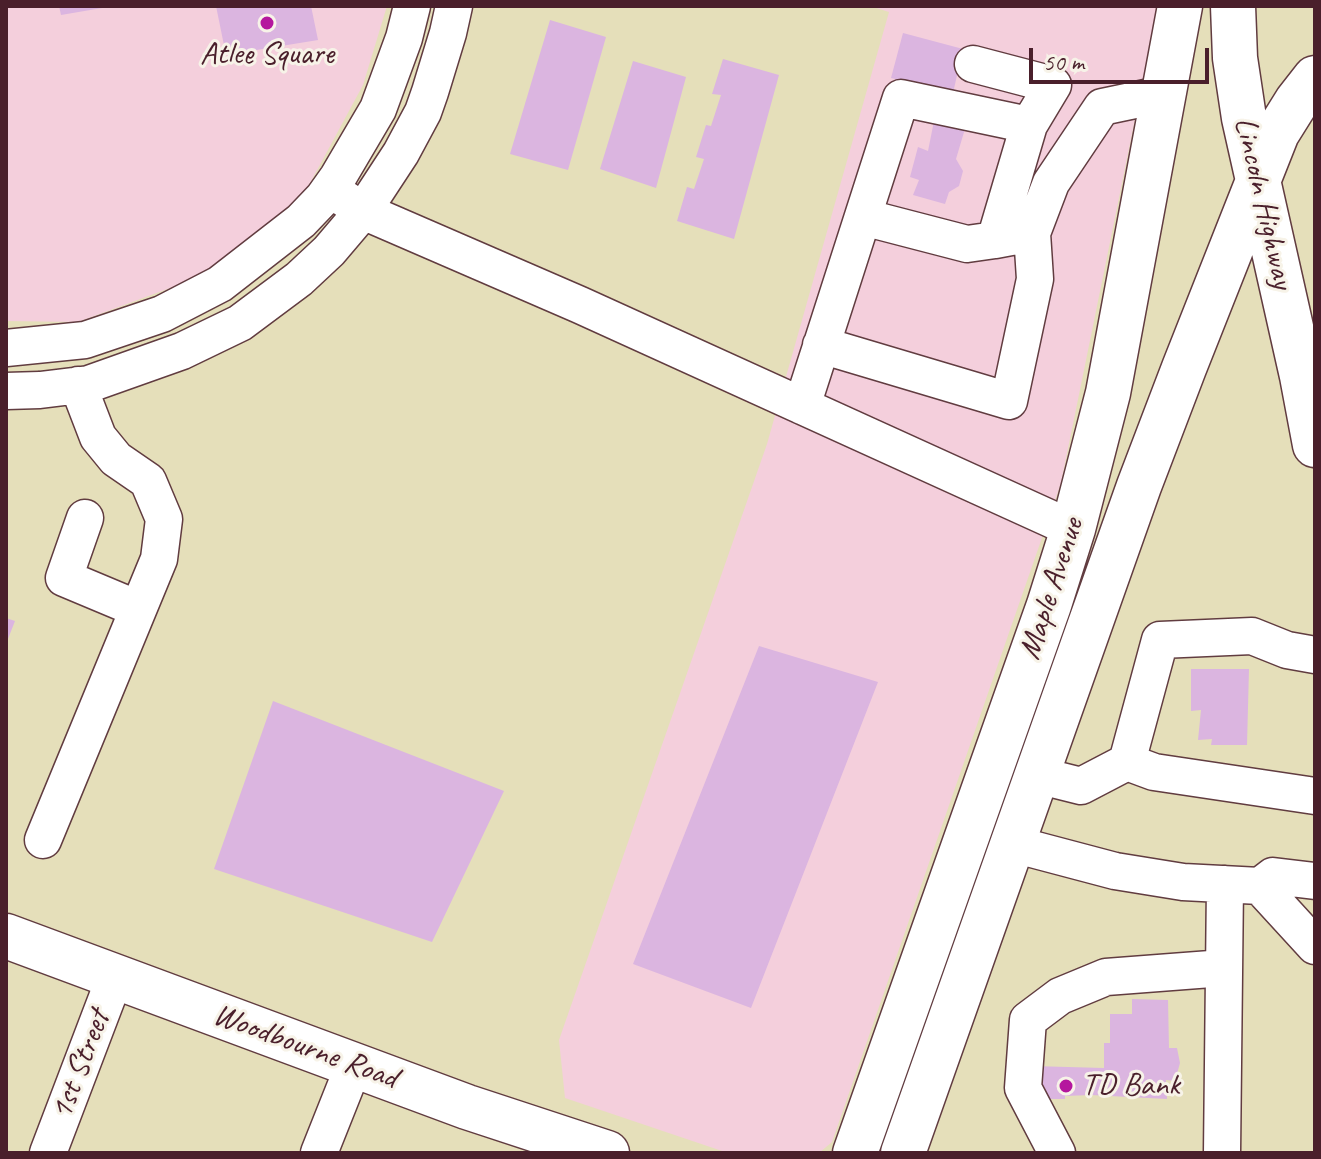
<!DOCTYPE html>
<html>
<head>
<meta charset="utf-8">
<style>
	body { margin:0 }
	#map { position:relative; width:1321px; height:1159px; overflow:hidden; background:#e5dfba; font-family:Caveat,sans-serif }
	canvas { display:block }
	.frame { position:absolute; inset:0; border:8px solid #4a1f2b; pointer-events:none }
	.scale { position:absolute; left:1029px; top:48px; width:180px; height:36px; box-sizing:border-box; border:4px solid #4a1f2b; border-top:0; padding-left:10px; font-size:24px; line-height:28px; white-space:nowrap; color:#4a1f2b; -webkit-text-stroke:6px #f7f3e8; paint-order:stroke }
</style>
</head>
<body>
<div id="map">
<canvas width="1321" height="1159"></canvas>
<div class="frame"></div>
<div class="scale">50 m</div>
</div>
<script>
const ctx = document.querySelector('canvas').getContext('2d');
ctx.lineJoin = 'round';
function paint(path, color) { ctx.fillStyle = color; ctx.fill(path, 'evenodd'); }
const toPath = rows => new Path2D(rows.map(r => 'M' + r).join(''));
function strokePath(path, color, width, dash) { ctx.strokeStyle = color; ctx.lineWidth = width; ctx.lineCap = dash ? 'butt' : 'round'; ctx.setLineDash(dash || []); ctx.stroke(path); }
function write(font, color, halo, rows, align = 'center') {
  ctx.font = font + ' Caveat,sans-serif'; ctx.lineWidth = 6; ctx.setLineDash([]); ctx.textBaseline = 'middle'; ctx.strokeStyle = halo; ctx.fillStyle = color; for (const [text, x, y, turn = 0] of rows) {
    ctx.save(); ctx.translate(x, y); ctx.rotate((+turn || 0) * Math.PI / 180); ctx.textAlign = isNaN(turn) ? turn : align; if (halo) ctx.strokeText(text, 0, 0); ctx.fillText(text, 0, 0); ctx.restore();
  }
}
paint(toPath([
	[6,6,387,6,363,85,302,198,200,277,78,322,6,321],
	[870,6,1158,6,1061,483,832,1142,819,1153,728,1153,565,1098,559,1040,767,444,889,12]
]), '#f4cfdc');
paint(toPath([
	[59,6,102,6,102,8,61,15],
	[216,6,311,6,318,40,226,55],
	[550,20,606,37,568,170,510,154],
	[903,33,963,49,953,93,891,78],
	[723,59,779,75,734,239,677,221,687,187,694,189,704,159,696,157,706,125,711,126,721,95,712,94],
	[633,61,686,77,656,188,600,169],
	[935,116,967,122,956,159,963,171,959,186,949,192,945,204,913,195,919,180,910,177,918,147,928,151],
	[6,618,15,621,6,644],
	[759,646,878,682,751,1008,633,964],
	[1191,669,1249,669,1247,745,1211,745,1212,739,1198,740,1201,710,1191,711],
	[273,701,504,791,432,942,214,869],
	[1132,999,1168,1000,1169,1048,1177,1048,1180,1063,1175,1081,1166,1080,1167,1099,1091,1095,1065,1096,1065,1099,1032,1099,1032,1066,1104,1068,1104,1043,1110,1043,1110,1014,1132,1014]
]), '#dbb5e0');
const minor = toPath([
	[973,64,1053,85,1029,125],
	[330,189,363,211,580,305,1073,529],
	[863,217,967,244,995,240],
	[821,345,1009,401,1035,279,1032,233,1051,183,1102,107,1164,94],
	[6,348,85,340,162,314,220,284,301,221,323,198,338,177,378,109,404,38,412,6],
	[6,391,40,390,89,384,182,351,240,323,299,279,329,251,363,211,401,153,423,112,430,92,448,33,454,6],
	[802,406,901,98,1029,125,995,240,1032,233],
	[85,518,64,578,138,609],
	[1127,762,1154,772,1315,796],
	[1037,775,1081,786,1127,762,1160,640,1252,636,1287,650,1315,655],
	[43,840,159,559,164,519,148,481,116,459,98,437,78,385],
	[1013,844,1115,871,1183,882,1260,886,1273,876,1315,881],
	[1260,886,1315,946],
	[48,1153,115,977],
	[319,1153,354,1065],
	[1057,1153,1023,1088,1028,1020,1060,996,1106,977,1224,968],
	[1222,1153,1225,884]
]);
const major = toPath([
	[1233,6,1235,58,1244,118,1302,376,1315,445],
	[6,936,467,1107,607,1153],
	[855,1153,1049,605,1073,529,1108,393,1180,6],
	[903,1153,1139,486,1184,368,1277,133,1297,101,1315,78]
]);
strokePath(minor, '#613c40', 39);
strokePath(major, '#613c40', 47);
strokePath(minor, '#fff', 36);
strokePath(major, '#fff', 44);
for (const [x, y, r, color] of [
	[267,23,8,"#b5179e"],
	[1066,1086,8,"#b5179e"]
]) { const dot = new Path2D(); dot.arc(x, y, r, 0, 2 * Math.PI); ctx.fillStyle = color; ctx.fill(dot); strokePath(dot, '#f7f3e8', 3); }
write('32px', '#4a1f2b', '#f7f3e8', [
	["Atlee Square",267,55],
	["TD Bank",1082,1086,"left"]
]);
write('32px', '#4a1f2b', '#f7f3e8', [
	["Lincoln Highway",1263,203,77],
	["Maple Avenue",1052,589,-72],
	["Woodbourne Road",305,1047,20],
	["1st Street",81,1065,-69]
]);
</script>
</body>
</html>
